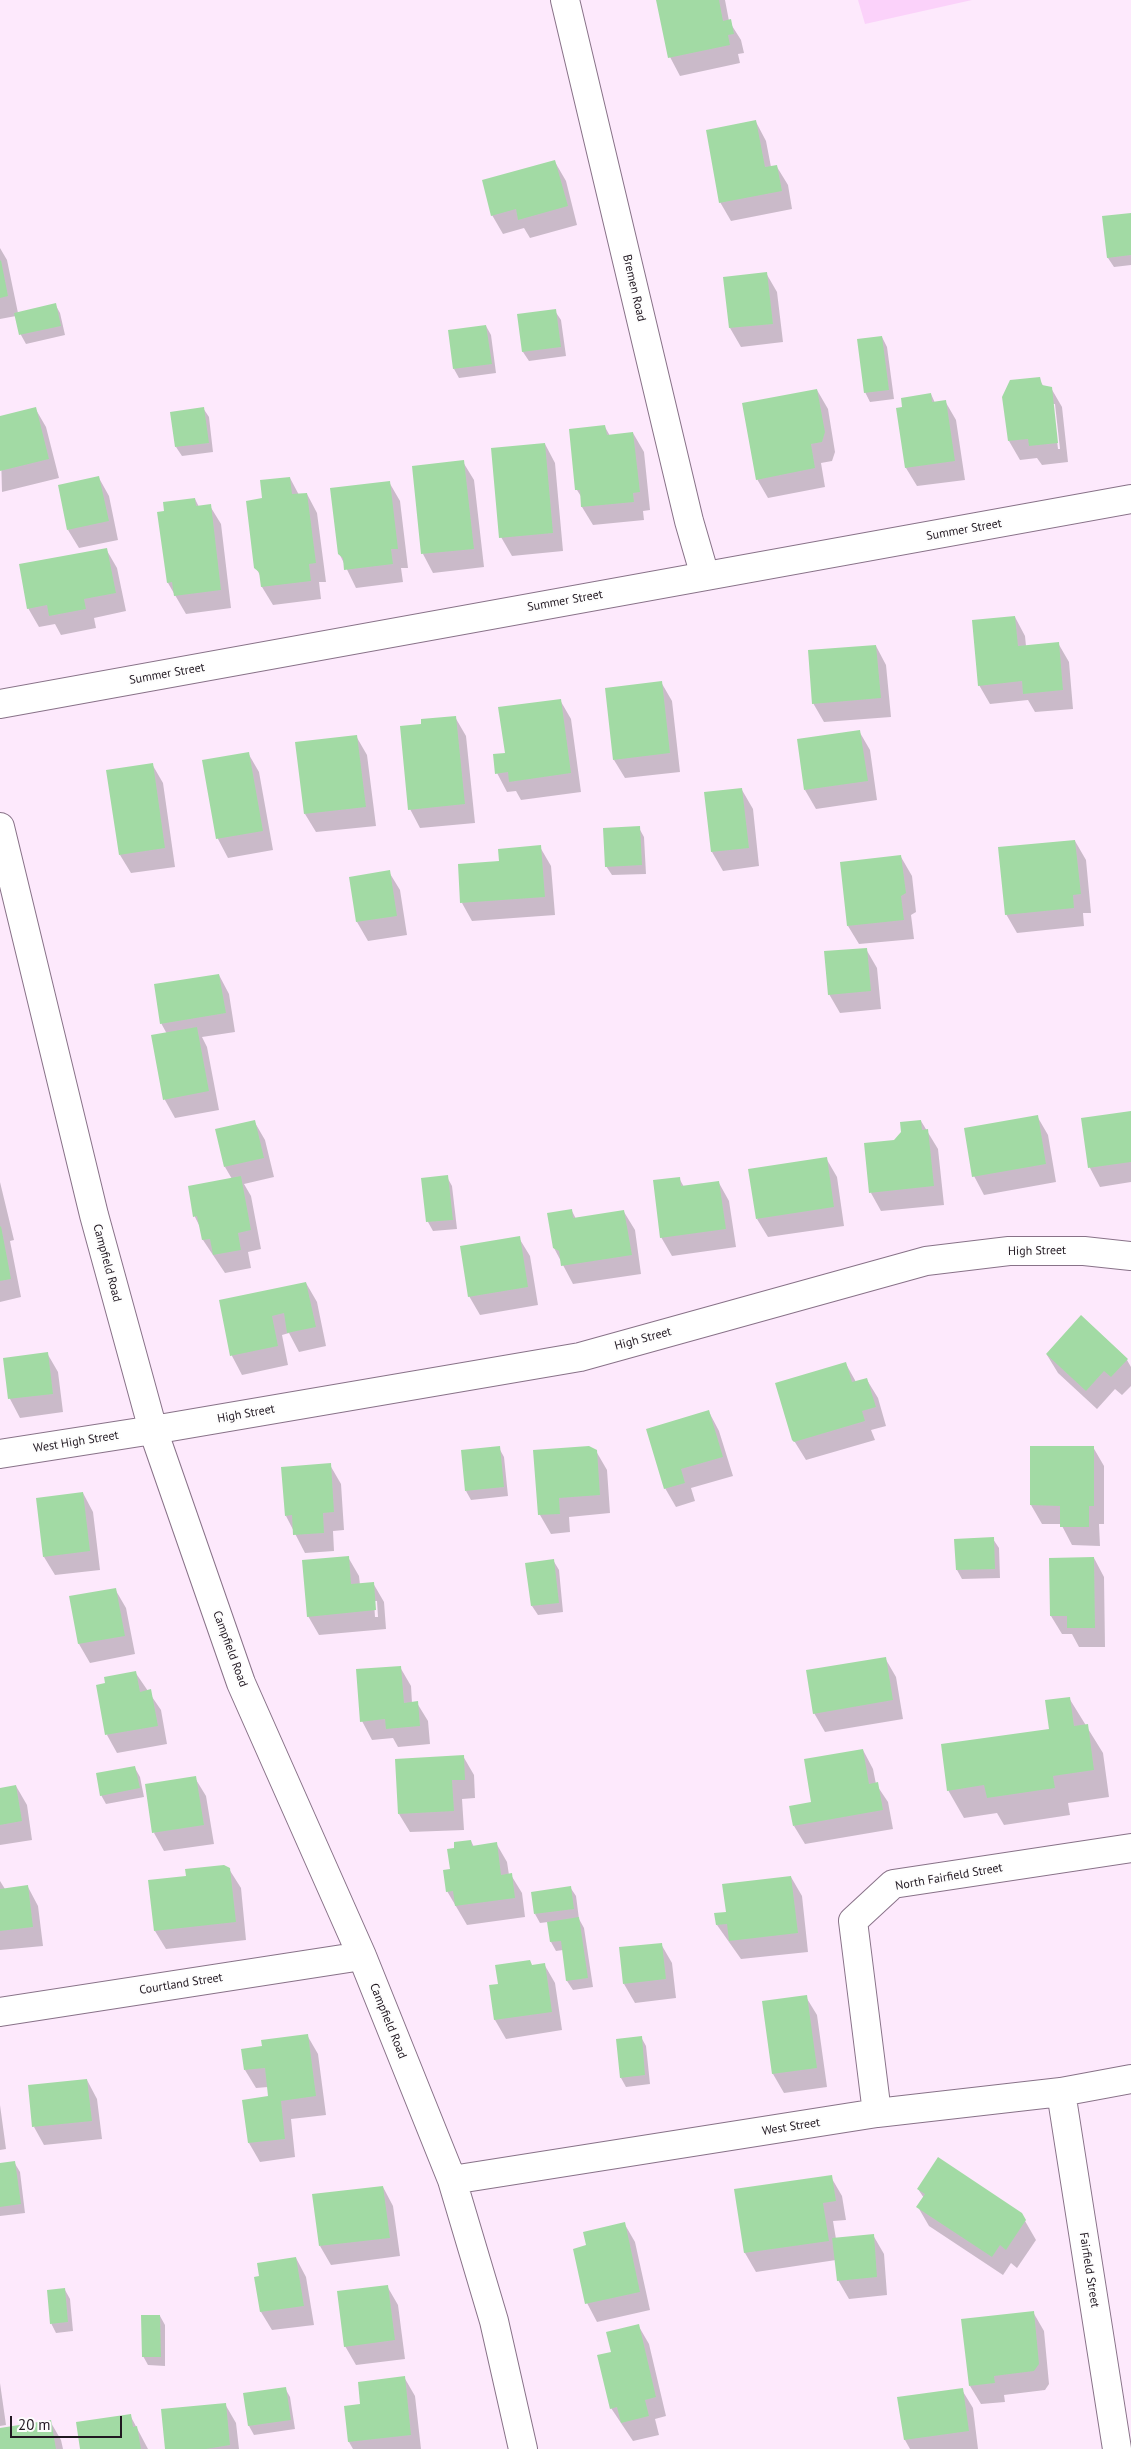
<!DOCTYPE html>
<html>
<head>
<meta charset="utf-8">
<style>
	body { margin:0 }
	#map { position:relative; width:1131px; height:2449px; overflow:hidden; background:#fde9fc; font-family:"PT Sans",sans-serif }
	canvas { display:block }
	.scale { position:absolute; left:10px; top:2416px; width:112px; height:22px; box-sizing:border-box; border:2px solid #211821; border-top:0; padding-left:6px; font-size:15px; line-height:18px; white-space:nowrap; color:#211821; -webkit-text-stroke:4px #fdfdfd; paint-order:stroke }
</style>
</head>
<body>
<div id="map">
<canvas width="1131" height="2449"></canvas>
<div class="scale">20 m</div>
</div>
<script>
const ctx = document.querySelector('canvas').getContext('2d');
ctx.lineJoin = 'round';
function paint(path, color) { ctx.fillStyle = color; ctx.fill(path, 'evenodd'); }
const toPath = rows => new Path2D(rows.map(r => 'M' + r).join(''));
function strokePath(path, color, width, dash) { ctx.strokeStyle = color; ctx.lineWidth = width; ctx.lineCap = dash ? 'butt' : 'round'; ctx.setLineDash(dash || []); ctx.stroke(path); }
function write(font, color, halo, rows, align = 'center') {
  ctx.font = font + ' "PT Sans",sans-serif'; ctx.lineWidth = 4; ctx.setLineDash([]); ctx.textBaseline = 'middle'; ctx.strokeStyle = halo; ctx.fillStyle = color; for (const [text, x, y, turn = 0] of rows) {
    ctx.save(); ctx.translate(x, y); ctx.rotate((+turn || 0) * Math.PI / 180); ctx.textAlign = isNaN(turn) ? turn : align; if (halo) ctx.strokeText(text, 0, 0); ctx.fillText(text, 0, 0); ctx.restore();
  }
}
paint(toPath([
	[858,0,972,0,865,24]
]), '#fbd2fa');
paint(toPath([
	[657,0,725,0,729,21,741,40,744,53,738,54,740,63,680,76,670,57],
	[756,122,766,141,771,167,777,167,788,185,792,209,731,221,720,202],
	[555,162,566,181,577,225,530,238,524,228,503,234,492,215],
	[1131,214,1131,265,1114,267,1108,258,1103,217],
	[0,248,7,260,18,313,55,304,60,313,65,335,26,344,21,335,16,316,0,319],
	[766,273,777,292,783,342,741,347,730,328,724,278],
	[555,311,561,320,566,356,529,361,523,352,518,315],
	[486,326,491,335,496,373,459,378,454,369],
	[882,337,887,347,894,399,870,402,865,392],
	[1039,379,1044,387,1051,388,1062,407,1068,462,1042,465,1037,458,1020,460,1009,441],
	[1053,404,1055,404,1060,449,1058,449],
	[817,390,828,409,835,452,832,461,821,463,825,487,768,498,757,479],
	[931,394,935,403,945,401,956,420,965,480,917,486,906,468,903,408],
	[35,408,46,427,59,478,2,492,0,417],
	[203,408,209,417,213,452,182,456,176,447],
	[605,427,610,436,633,433,644,452,650,510,643,511,644,520,593,525,582,507,582,498,577,490],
	[545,444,555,463,563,551,512,556,501,537],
	[463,462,474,480,484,567,433,573,423,554],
	[99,478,109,496,118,540,79,548,68,530],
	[290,478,299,495,307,494,317,513,326,582,319,582,321,599,273,605,262,587,261,577,256,568,264,500],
	[389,482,400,501,408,568,401,568,403,582,356,588,339,553],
	[195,499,199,507,210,506,221,524,231,608,186,614,168,583,166,512],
	[106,549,117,568,126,611,94,618,96,628,61,635,55,624,39,627,28,608],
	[1015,617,1025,636,1026,646,1058,643,1069,662,1073,709,1035,712,1028,700,990,704,979,685],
	[876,646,886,665,891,717,824,722,813,703],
	[661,682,672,701,680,772,625,778,614,760],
	[560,700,571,719,581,792,521,800,516,791,507,792,497,773,506,754],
	[455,717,466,736,475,823,420,828,410,809,423,725],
	[859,731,870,750,877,800,816,809,805,790],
	[356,736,367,755,376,826,316,832,305,814],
	[248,753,259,772,273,850,228,858,218,839,203,761],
	[152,764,163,783,175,867,131,873,120,855],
	[742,790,753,809,759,866,723,871,712,852],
	[639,828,644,837,646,874,612,875,606,866],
	[1075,841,1086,860,1091,913,1083,913,1084,926,1017,933,1006,914],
	[540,847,551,866,555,915,472,921,462,903,500,863],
	[901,857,912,876,916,912,911,915,914,939,859,944,848,926],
	[389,872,400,890,407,935,368,941,357,922,350,878],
	[866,949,877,968,881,1009,840,1013,829,994],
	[219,975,229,994,235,1032,202,1037,207,1047,219,1110,175,1118,165,1100,167,1034,161,1023],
	[1131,1112,1131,1182,1100,1187,1090,1168,1082,1119],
	[1037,1116,1048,1135,1056,1182,984,1195,974,1176],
	[254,1121,265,1140,274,1177,244,1184,251,1196,261,1249,248,1252,251,1268,225,1273,203,1240,200,1227,195,1217,189,1187,232,1179,225,1167],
	[921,1121,938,1149,944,1205,881,1211,871,1193,895,1141],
	[826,1158,837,1177,844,1226,768,1237,757,1219],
	[447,1177,452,1186,457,1229,433,1231,428,1222,423,1179],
	[679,1178,684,1187,719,1183,729,1201,736,1247,672,1256,661,1237],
	[0,1182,14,1240,10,1241,21,1297,0,1302],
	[572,1211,576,1219,624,1212,635,1230,641,1274,573,1284,554,1248],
	[519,1238,530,1256,538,1305,480,1315,469,1296],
	[306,1283,317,1302,326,1346,299,1352,289,1333,282,1335,288,1365,242,1375,232,1356,220,1301],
	[47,1353,58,1372,63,1412,20,1418,10,1399,4,1359],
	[1047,1355,1127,1360,1131,1367,1131,1386,1122,1395,1115,1389,1097,1409,1058,1373],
	[846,1364,856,1382,867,1380,878,1398,886,1426,871,1430,875,1440,806,1460,793,1439],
	[709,1412,719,1431,733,1476,691,1488,695,1501,676,1507,665,1488],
	[1093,1447,1104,1466,1104,1524,1099,1524,1100,1546,1072,1545,1061,1524,1042,1524,1031,1505],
	[499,1448,504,1457,508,1496,471,1500,466,1491],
	[535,1451,596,1451,607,1470,610,1513,569,1517,570,1532,551,1534,540,1515],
	[330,1465,341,1484,344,1530,333,1531,334,1551,305,1553,286,1516],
	[83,1493,93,1512,100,1570,55,1575,44,1557],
	[993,1539,999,1548,1000,1578,962,1579,957,1570],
	[348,1557,359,1576,360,1585,373,1583,384,1602,386,1629,319,1635,308,1616],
	[374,1601,377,1601,378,1617,375,1617],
	[1094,1558,1104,1577,1105,1647,1079,1647,1072,1634,1062,1634,1051,1616],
	[553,1560,559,1570,563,1612,538,1615,532,1606],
	[115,1589,126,1608,135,1654,90,1663,79,1644,71,1597],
	[885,1658,896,1677,903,1719,825,1732,814,1713],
	[400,1667,411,1686,412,1703,417,1703,428,1721,430,1744,398,1747,393,1738,372,1740,362,1721],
	[135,1672,161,1710,167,1744,117,1753,107,1735],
	[1069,1698,1103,1753,1109,1797,1068,1803,1070,1815,1004,1825,997,1813,964,1818,948,1790,1050,1730],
	[863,1750,873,1769,876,1784,888,1802,893,1829,805,1844,794,1826],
	[463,1756,474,1775,475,1798,462,1799,464,1830,410,1832,399,1814],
	[135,1768,140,1777,144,1797,106,1804,101,1795],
	[195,1778,206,1796,214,1844,164,1851,154,1833],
	[16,1786,27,1805,32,1840,0,1845,0,1789],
	[471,1841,474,1847,496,1843,507,1862,509,1875,511,1875,522,1893,525,1917,467,1925,447,1891,456,1849],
	[229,1869,241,1888,246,1940,166,1949,155,1931,187,1877],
	[791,1877,802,1896,808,1952,741,1959,717,1925,716,1914,727,1913],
	[0,1881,5,1889,28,1887,38,1906,43,1946,0,1950],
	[570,1887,576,1896,579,1919,584,1928,593,1987,573,1990,567,1981,563,1950,556,1951,551,1942,548,1922,540,1923,535,1914],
	[661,1944,672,1963,676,1998,635,2003,624,1984],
	[544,1964,555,1983,562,2030,506,2039,495,2020,490,1986,500,1985,533,1966],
	[806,1997,817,2015,827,2087,784,2093,773,2074,763,2003],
	[307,2035,318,2054,326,2115,291,2119,295,2157,260,2162,249,2143,270,2097,268,2087,256,2088,245,2070,263,2048],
	[641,2037,646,2046,650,2084,626,2087,621,2078],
	[87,2080,97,2099,102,2139,44,2145,34,2127],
	[0,2105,6,2149,0,2150],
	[14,2162,20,2172,25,2213,0,2216,0,2164],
	[831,2177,842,2196,846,2220,833,2221,836,2239,873,2235,884,2254,887,2295,849,2299,838,2280,836,2260,756,2272,745,2253,736,2190],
	[383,2187,393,2206,400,2256,331,2265,320,2246],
	[918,2189,1021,2214,1036,2240,1017,2268,1011,2263,1003,2275,929,2226,918,2207,924,2198],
	[624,2223,635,2242,650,2310,597,2322,587,2303],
	[296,2258,306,2277,314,2325,272,2330,261,2312,261,2277],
	[387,2286,398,2305,405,2359,356,2365,345,2346],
	[65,2290,70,2299,73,2331,56,2333,51,2323],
	[1033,2312,1044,2331,1049,2384,1045,2390,1004,2395,1005,2402,981,2404,970,2386],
	[160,2316,165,2325,165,2366,148,2365,143,2356],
	[638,2325,649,2344,666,2416,655,2419,659,2435,633,2441,611,2408,612,2353],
	[404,2377,415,2396,421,2449,353,2449,349,2442,345,2407,362,2405],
	[0,2383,6,2425,0,2426],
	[285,2388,290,2397,295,2429,254,2435,249,2426,244,2394],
	[962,2390,973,2408,978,2449,910,2449,905,2440,899,2398],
	[225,2404,236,2423,239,2449,166,2449],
	[130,2415,148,2449,81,2449],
	[50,2421,61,2440,63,2449,0,2449,0,2429]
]), '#0003');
paint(toPath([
	[656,0,719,0,723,21,731,19,734,34,728,35,730,45,668,58],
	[756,120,765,167,777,165,782,191,719,203,706,130],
	[555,160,568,206,518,220,516,209,491,216,482,180],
	[1131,213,1131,255,1107,258,1102,216],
	[1,260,8,296,0,298,0,261],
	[767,272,773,324,729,328,723,277],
	[56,303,61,326,19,335,14,313],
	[556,309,561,347,522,352,517,314],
	[486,325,492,364,453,369,448,330],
	[882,336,889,390,864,393,857,339],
	[1040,377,1042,385,1052,387,1058,443,1029,446,1028,439,1008,441,1002,397,1010,380],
	[817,389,825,432,822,442,811,444,815,468,756,480,742,403],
	[931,393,932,402,946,400,955,461,905,468,896,408,902,407,901,398],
	[36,407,49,459,0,471,0,416],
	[204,407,209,443,175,447,170,412],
	[605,425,607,435,633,432,640,492,633,493,634,502,581,507,580,490,575,490,569,429],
	[545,443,553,533,499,538,491,448],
	[464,460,474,549,421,554,412,466],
	[99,476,109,521,67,530,58,485],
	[290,477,292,494,307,493,316,563,309,564,311,581,261,587,259,572,254,568,246,501,262,498,260,480],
	[390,481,398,549,391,549,393,564,344,570,343,558,338,554,330,488],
	[195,498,196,506,211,504,221,590,174,596,172,582,167,583,157,512,164,511,163,502],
	[107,548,116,593,84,599,86,609,49,616,47,605,27,609,19,564],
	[1015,616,1018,646,1059,642,1063,690,1023,694,1022,681,978,686,972,620],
	[876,645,881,698,812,704,808,650],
	[662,681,670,753,613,760,605,688],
	[561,699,571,773,509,782,508,772,495,774,493,754,505,753,498,707],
	[456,716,465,804,408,810,400,726,421,724,421,719],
	[860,730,868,781,804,790,797,739],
	[357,735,366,807,304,814,295,742],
	[249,752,263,831,216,839,202,760],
	[153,763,165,848,119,855,106,770],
	[742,788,749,848,711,852,704,792],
	[640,826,642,865,605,867,603,828],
	[1075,840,1081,894,1073,895,1074,908,1005,915,998,847],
	[541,845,545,897,460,903,458,864,499,861,498,849],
	[901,855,906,893,901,896,904,920,847,926,840,862],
	[390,870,397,916,356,922,349,877],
	[867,948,871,991,828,995,824,951],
	[219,974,226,1013,160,1024,154,984],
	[197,1027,209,1091,163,1100,151,1035],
	[1131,1111,1131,1162,1088,1168,1081,1118],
	[1038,1115,1046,1164,972,1177,964,1128],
	[255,1120,264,1158,224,1167,215,1129],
	[921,1120,922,1130,928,1129,934,1186,869,1193,864,1143,894,1140,901,1132,900,1122],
	[827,1157,834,1207,756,1219,748,1169],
	[448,1175,453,1220,426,1222,421,1178],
	[241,1176,251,1230,238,1233,241,1250,213,1255,210,1239,202,1240,197,1216,193,1217,188,1186],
	[680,1177,681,1186,719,1181,726,1229,660,1238,653,1180],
	[572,1209,573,1218,624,1210,632,1255,561,1266,559,1251,553,1248,547,1213],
	[1,1226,11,1279,0,1281,0,1227],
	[520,1236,528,1287,468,1297,460,1246],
	[306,1282,316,1327,287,1333,284,1313,272,1316,278,1346,230,1356,219,1300],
	[1081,1315,1128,1359,1111,1377,1104,1371,1086,1391,1046,1354],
	[48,1352,53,1394,8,1399,3,1358],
	[846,1362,852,1382,867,1378,876,1407,862,1411,865,1421,794,1442,792,1440,775,1383],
	[709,1410,723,1457,681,1469,685,1483,664,1489,646,1429],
	[500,1446,504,1487,465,1491,461,1450],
	[589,1446,597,1450,600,1495,559,1498,560,1514,538,1515,533,1450],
	[1030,1446,1094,1446,1094,1506,1089,1506,1089,1527,1060,1527,1060,1506,1030,1505],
	[331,1463,334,1512,323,1513,324,1533,293,1535,292,1515,285,1516,281,1467],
	[83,1492,90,1551,43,1557,36,1498],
	[994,1537,995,1569,956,1570,954,1539],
	[349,1556,351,1584,374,1582,376,1610,307,1617,302,1560],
	[1094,1557,1095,1628,1067,1628,1067,1616,1050,1616,1049,1558],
	[554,1559,559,1603,531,1606,525,1563],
	[116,1588,125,1636,78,1644,69,1596],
	[886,1657,893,1700,813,1714,806,1670],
	[401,1666,404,1703,418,1701,420,1726,386,1729,385,1719,360,1722,356,1669],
	[136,1671,140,1692,151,1689,158,1726,105,1735,96,1685,105,1683,104,1677],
	[1070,1697,1074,1726,1088,1724,1094,1770,1053,1776,1055,1788,987,1798,984,1785,947,1791,941,1744,1049,1729,1045,1700],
	[863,1749,869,1784,878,1782,883,1810,793,1826,789,1806,811,1802,804,1759],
	[464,1755,465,1780,452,1780,454,1811,398,1814,395,1759],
	[135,1766,140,1788,100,1796,96,1773],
	[196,1776,204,1825,152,1833,145,1784],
	[16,1785,22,1821,0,1825,0,1788],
	[471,1840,472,1846,497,1842,501,1875,512,1873,515,1898,455,1906,453,1891,446,1892,443,1870,450,1869,447,1849,454,1848,454,1842],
	[224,1865,230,1868,236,1922,154,1931,148,1880,186,1876,185,1869],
	[791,1876,798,1933,729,1941,727,1924,716,1925,714,1913,726,1912,722,1884],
	[28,1885,33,1927,0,1931,0,1889],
	[571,1886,574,1909,534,1914,531,1892],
	[579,1917,588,1978,566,1981,561,1941,550,1942,547,1922],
	[662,1943,666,1979,623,1984,619,1947],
	[530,1960,532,1965,545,1963,552,2012,494,2020,489,1985,498,1984,495,1965],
	[807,1995,817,2068,772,2074,762,2001],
	[308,2034,316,2096,281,2101,285,2139,248,2143,242,2100,268,2096,265,2068,244,2070,241,2049,262,2046,261,2040],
	[642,2036,645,2075,620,2078,616,2039],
	[87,2079,92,2121,32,2127,28,2085],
	[938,2157,1022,2213,1026,2220,1006,2250,1000,2245,992,2257,916,2207,925,2194,917,2189],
	[15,2161,21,2204,0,2207,0,2163],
	[832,2175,836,2201,823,2203,829,2241,744,2253,734,2189],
	[383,2186,390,2238,319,2246,312,2194],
	[625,2222,640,2292,585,2304,573,2249,586,2245,583,2232],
	[874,2234,877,2277,837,2281,832,2238],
	[296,2257,304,2306,260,2312,254,2277,259,2276,257,2263],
	[388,2285,395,2340,344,2347,337,2291],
	[65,2288,68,2322,50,2324,47,2290],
	[1034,2311,1039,2364,1034,2371,994,2376,995,2383,969,2386,961,2319],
	[141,2315,160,2315,161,2357,142,2357],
	[639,2324,656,2397,645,2400,649,2416,621,2423,617,2407,610,2409,597,2355,611,2352,606,2332],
	[405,2376,411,2435,348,2442,344,2406,360,2404,358,2382],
	[286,2387,291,2420,248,2426,243,2393],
	[963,2388,969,2431,904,2440,897,2397],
	[226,2403,230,2445,206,2449,165,2449,161,2409],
	[131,2414,133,2427,137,2426,141,2449,80,2449,76,2422],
	[51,2420,56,2449,0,2449,0,2428]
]), '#a2daa4');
const minor = toPath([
	[565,0,689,521,705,576],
	[0,704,1131,499],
	[0,827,94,1215,153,1430,241,1683,362,1956,452,2180,494,2321,523,2449],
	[0,1454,153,1430,580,1357,926,1261,1009,1251,1084,1251,1131,1256],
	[0,2012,362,1956],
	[1061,2092,1117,2449],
	[877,2113,853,1921,893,1884,1131,1848],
	[452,2180,877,2113,1061,2092,1131,2079]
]);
strokePath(minor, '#887288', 30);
strokePath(minor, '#fff', 28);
write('12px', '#211821', '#fdfdfd', [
	["Bremen Road",634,288,77],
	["Summer Street",964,530,-10],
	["Summer Street",565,601,-10],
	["Summer Street",167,674,-10],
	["High Street",1037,1251,-1],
	["Campfield Road",107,1263,75],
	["High Street",643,1339,-15],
	["High Street",246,1414,-10],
	["West High Street",76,1442,-9],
	["Campfield Road",230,1649,70],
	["North Fairfield Street",949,1877,-10],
	["Courtland Street",181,1984,-9],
	["Campfield Road",388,2021,68],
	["West Street",791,2127,-9],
	["Fairfield Street",1089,2270,81]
]);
</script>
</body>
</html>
